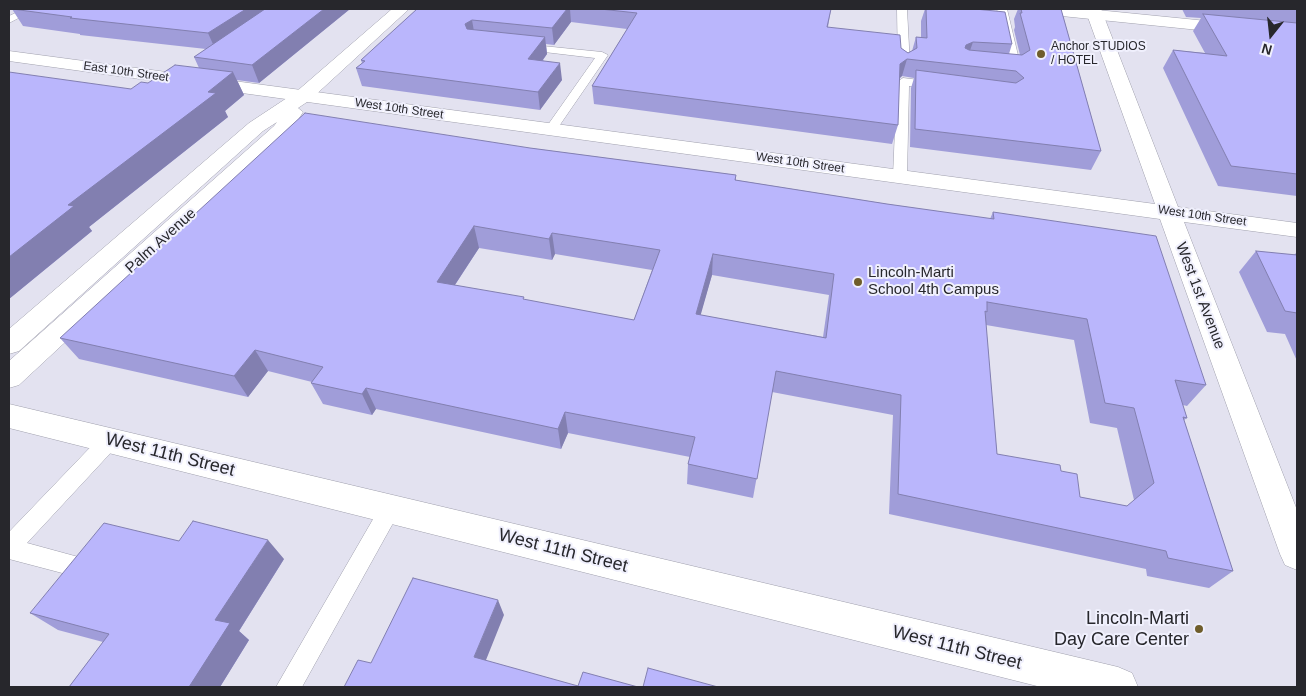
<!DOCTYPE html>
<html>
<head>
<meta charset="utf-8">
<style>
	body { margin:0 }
	#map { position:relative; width:1306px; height:696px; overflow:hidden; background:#e3e2f0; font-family:Arial,sans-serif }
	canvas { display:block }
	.frame { position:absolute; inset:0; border:10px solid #27272c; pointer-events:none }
	.north { position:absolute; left:1246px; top:10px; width:50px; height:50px; -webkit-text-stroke:4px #f0f0fd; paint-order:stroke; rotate:196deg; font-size:14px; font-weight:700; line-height:20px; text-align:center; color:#27272c }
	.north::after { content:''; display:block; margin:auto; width:18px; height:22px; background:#27272c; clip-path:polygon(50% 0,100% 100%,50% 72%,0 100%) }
</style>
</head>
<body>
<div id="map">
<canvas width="1306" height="696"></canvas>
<div class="frame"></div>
<div class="north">N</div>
</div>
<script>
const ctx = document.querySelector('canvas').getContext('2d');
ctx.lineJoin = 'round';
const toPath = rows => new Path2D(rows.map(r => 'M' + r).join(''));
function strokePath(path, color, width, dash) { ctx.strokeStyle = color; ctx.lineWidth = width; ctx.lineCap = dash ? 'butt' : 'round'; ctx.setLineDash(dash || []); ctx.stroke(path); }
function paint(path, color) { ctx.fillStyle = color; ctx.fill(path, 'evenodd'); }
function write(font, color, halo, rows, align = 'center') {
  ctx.font = font + ' Arial,sans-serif'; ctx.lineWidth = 4; ctx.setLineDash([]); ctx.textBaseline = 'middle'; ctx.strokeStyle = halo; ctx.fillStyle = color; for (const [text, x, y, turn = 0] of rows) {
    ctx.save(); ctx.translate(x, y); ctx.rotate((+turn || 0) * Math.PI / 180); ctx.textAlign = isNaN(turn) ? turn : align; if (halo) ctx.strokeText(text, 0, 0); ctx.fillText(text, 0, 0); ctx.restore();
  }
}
const lane = toPath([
	[24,9,36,9,9,23,9,16,24,9],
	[897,9,907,9,910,66,904,69,898,66,897,9],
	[997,9,1007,9,1021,68,1019,70,1007,71,1001,68,1009,65,997,9],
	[523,44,602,52,608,55,555,132,551,133,545,129,595,58,519,49,518,47,519,45,523,44],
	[903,78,936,82,942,86,936,90,909,86,907,176,900,180,893,176,897,82,903,78],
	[110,432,117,434,120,440,117,446,27,543,93,561,96,568,93,575,85,579,9,559,9,532,103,434,110,432],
	[390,500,397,502,401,509,397,516,302,687,276,687,383,502,390,500]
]);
const street = toPath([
	[1085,9,1101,9,1178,207,1297,223,1297,237,1184,222,1297,510,1297,570,1285,565,1280,554,1160,219,9,61,9,51,1155,204,1085,9],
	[9,404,1118,667,1132,673,1138,687,1041,687,9,428,9,404]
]);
const secondary = toPath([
	[392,9,409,9,310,100,298,108,303,112,289,134,19,385,9,388,9,361,274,126,277,122,263,131,19,351,9,354,9,329,249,123,296,92,392,9],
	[1034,9,1087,9,1297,30,1297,40,1042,14,1036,12,1034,9]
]);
strokePath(lane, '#a0a0ad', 1);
strokePath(street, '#a0a0ad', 1);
strokePath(secondary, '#a0a0ad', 1);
paint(lane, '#fff');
paint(street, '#fff');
paint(secondary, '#fff');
paint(toPath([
	[12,9,350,9,259,83,237,80,244,95,225,111,228,117,89,227,92,231,9,299,131,89,199,68,194,57,206,49,80,35,80,34,23,26],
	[417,9,831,9,828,27,901,48,908,53,912,51,916,37,921,37,921,21,925,9,975,9,1012,44,1009,54,1020,55,1014,30,1015,27,1014,19,1018,9,1061,9,1101,151,1091,170,910,147,911,88,914,78,902,76,899,79,898,125,892,144,594,104,592,86,627,29,571,22,554,45,546,44,547,54,543,60,562,80,540,110,362,86,356,68,362,63,361,60],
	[1182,9,1297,9,1297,196,1218,186,1163,68,1173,50,1205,53,1193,31,1201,18,1186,17],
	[530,148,736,175,736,180,887,204,990,219,993,212,1206,385,1187,406,1183,405,1187,418,1184,420,1233,571,1209,588,1147,576,1146,569,889,514,893,415,772,392,753,498,687,484,688,464,690,457,568,433,561,449,376,409,372,415,323,404,311,383,312,382,268,371,248,397,79,359,60,338],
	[479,248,552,260,555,254,652,270,634,320,525,300,455,285],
	[712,275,829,295,823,337,700,315],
	[986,325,1074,340,1090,423,1117,428,1134,500,1127,506,1080,497,1061,471,997,454],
	[1256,251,1294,255,1297,252,1297,361,1285,334,1267,332,1239,272],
	[284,559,239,631,249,640,220,687,69,687,103,642,58,630,30,613]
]), '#a09dd9');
paint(toPath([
	[246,9,277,9,216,51,208,33],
	[324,9,350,9,259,83,252,65],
	[567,9,570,9,571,22,554,45,552,28],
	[472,20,475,37,468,41,465,24],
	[545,37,547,54,531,76,528,59],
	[973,42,967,59,960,62,966,45],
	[907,59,902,76,895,82,900,64],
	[560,63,562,80,540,110,538,92],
	[233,72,244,95,225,111,228,117,89,227,92,231,9,299,9,257,68,205,208,92],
	[474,226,479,248,443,303,437,282],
	[552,233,555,254,552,260,549,239],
	[713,254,712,275,695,335,696,314],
	[255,350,268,371,248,397,234,376],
	[366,388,376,409,372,415,362,394],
	[565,412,568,433,561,449,558,429],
	[268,540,284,559,239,631,249,640,220,687,189,687,215,620],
	[498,600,504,615,482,670,474,657]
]), '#827fb0');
const building = toPath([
	[12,9,246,9,208,33,70,18,72,17,12,9],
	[265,9,324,9,252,65,194,57,265,9],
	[417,9,567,9,552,28,472,20,465,24,467,29,545,37,528,59,560,63,538,92,356,68,365,61,361,60,417,9],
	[600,9,831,9,827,27,900,35,901,48,908,53,917,48,916,37,927,38,926,9,975,9,1005,12,1012,44,973,42,966,45,965,48,969,50,1022,55,1030,50,1020,13,1022,13,1021,9,1061,9,1101,151,915,129,916,70,1016,83,1024,78,1016,71,907,59,900,64,898,125,592,86,637,13,600,9],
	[1203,14,1297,23,1297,174,1231,166,1173,50,1227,56,1203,14],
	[175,65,233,72,208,92,216,93,68,205,74,206,9,257,9,72,131,89,141,82,148,83,175,65],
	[305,113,530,148,736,175,735,180,887,204,994,219,993,212,1156,236,1206,385,1175,380,1187,418,1183,417,1233,571,1168,558,1166,551,898,494,901,395,776,371,757,479,688,464,695,437,565,412,558,429,366,388,362,394,311,383,323,367,255,350,234,376,60,338,305,113],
	[474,226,549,239,552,233,660,250,634,320,523,299,524,297,437,282,474,226],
	[713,254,834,274,826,338,696,314,713,254],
	[987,302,1087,319,1105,403,1134,408,1154,483,1127,506,1080,497,1077,474,1061,471,1060,465,997,454,985,311,987,312,987,302],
	[1256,251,1297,255,1297,313,1285,311,1256,251],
	[193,521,268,540,215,620,230,623,189,687,69,687,109,634,30,613,104,523,179,541,193,521],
	[413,578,498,600,474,657,578,686,583,672,638,687,344,687,358,660,371,663,413,578],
	[648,668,718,687,643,687,648,668]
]);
paint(building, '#bab6fc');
strokePath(building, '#827fb0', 1);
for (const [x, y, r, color] of [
	[1041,54,5,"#6f5d2b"],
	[858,282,5,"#6f5d2b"],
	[1199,629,5,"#6f5d2b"]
]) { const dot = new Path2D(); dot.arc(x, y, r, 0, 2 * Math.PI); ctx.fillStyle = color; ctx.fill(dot); strokePath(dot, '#f0f0fd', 2); }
write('12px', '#27272c', '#f0f0fd', [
	["Anchor STUDIOS",1051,47],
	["/ HOTEL",1051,61]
], 'left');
write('12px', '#27272c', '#f0f0fd', [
	["East 10th Street",126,72,8],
	["West 10th Street",399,109,8],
	["West 10th Street",800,163,8],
	["West 10th Street",1202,216,8]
]);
write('15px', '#27272c', '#f0f0fd', [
	["Palm Avenue",161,241,-42],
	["West 1st Avenue",1200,296,69]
]);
write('15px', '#27272c', '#f0f0fd', [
	["Lincoln-Marti",868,273],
	["School 4th Campus",868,290]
], 'left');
write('18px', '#27272c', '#f0f0fd', [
	["West 11th Street",170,455,14],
	["West 11th Street",563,551,14],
	["West 11th Street",957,648,14]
]);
write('18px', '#27272c', '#f0f0fd', [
	["Lincoln-Marti",1189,619],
	["Day Care Center",1189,640]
], 'right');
</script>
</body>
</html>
